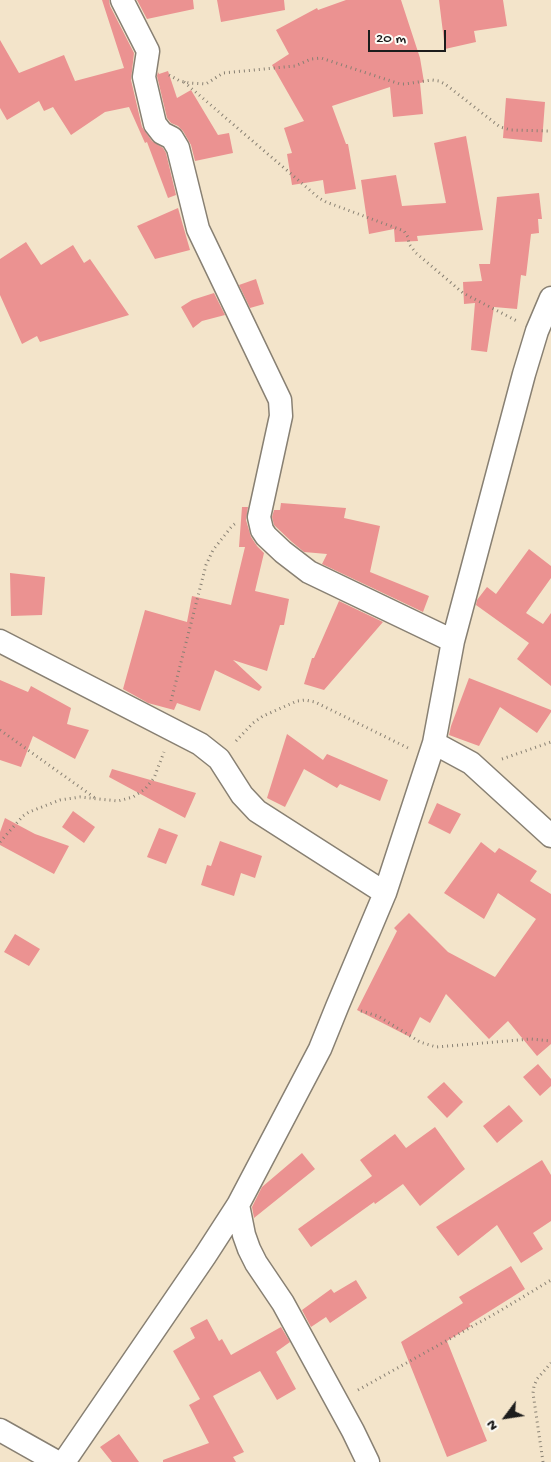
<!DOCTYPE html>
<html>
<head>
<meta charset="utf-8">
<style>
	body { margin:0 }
	#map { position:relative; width:551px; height:1462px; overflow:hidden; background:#f3e4ca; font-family:"Gochi Hand",sans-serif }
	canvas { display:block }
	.north { position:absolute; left:481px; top:1392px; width:50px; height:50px; -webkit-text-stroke:4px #fdfcf7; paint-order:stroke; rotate:239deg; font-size:14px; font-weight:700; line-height:20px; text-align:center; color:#1c1c1c }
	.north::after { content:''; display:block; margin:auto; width:18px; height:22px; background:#1c1c1c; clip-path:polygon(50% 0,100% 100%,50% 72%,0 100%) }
	.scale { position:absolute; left:368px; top:30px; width:78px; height:22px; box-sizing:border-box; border:2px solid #1c1c1c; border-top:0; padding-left:6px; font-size:15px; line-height:18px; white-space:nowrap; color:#1c1c1c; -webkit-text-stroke:4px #fdfcf7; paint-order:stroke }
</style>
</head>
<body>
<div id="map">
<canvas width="551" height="1462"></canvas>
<div class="north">N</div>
<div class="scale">20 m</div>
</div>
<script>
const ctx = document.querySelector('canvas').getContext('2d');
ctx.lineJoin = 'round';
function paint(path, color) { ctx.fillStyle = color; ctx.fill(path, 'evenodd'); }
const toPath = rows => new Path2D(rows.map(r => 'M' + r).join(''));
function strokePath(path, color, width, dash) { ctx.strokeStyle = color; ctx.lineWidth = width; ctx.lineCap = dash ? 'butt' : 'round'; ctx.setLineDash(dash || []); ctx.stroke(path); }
paint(toPath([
	[102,0,109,0,110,6,134,53,131,80,142,127,152,141,163,148,166,153,176,195,168,198,147,142,145,143,129,107,105,112,71,135,53,107,44,111,39,101,7,120,0,108,0,40,19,73,64,55,75,81,124,68],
	[137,0,193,0,194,9,147,19],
	[217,0,284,0,285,10,221,22],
	[346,0,401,0,420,58,424,82,420,83,423,114,393,117,390,87,332,106,346,144,348,144,356,189,325,194,323,180,292,185,287,154,292,153,284,128,304,121,272,65,289,54,276,30,317,8,318,10],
	[439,0,503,0,507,26,474,31,476,42,445,49],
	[168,71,177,98,191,90,218,135,229,133,233,153,195,161,191,145,183,131,178,126,171,123,167,118,157,76,158,72,159,74],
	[506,98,545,102,542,142,503,138],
	[466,136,483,230,417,236,418,241,395,242,394,229,369,234,361,180,396,175,402,206,446,203,434,143],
	[539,193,542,219,538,219,539,233,531,234,526,276,521,275,517,309,494,307,487,352,471,350,475,303,464,304,463,282,482,281,479,264,490,264,497,197],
	[178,208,190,250,155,259,137,226],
	[26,242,41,265,73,245,84,263,90,259,129,315,40,342,37,336,22,344,0,295,0,259],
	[256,279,264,304,250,308,239,285],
	[214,293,225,315,202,321,193,328,181,307,192,300],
	[281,503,346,508,344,518,380,526,370,572,429,596,423,612,322,564,327,554,304,552,292,542,274,525,272,517,274,510,280,510],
	[242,507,248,507,246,520,251,537,257,546,264,553,255,591,289,599,284,625,280,625,267,671,233,660,262,687,259,691,215,670,200,711,177,703,174,710,148,703,123,689,145,610,187,622,192,596,231,605,245,547,239,547],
	[529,549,551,566,551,578,526,613,543,624,551,613,551,686,517,659,529,643,476,605,477,600,487,587,496,594],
	[10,573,45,577,42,615,11,616],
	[339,601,383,622,324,690,304,684,312,658,314,658],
	[469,678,551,710,551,712,537,733,500,707,479,746,449,735,451,726],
	[0,680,28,692,31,686,71,708,67,724,89,730,75,759,33,736,21,767,0,760],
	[287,734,323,760,327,754,388,780,380,801,340,784,337,788,304,769,285,807,267,798],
	[112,769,196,793,185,818,109,777],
	[437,803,461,814,450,834,428,823],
	[73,811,95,827,84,843,62,827],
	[5,818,35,834,69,846,54,874,0,845,0,832],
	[159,828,178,835,166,864,147,857],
	[220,841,262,856,255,878,241,873,234,896,201,885,207,865,211,866],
	[481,842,495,853,499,848,537,871,530,881,551,894,551,1044,537,1056,508,1021,489,1039,446,994,430,1023,420,1017,410,1037,357,1010,397,931,394,928,409,913,448,952,495,977,536,919,498,893,484,919,444,893],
	[15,934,40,949,29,966,4,952],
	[538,1064,551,1079,551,1086,540,1096,523,1077],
	[444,1082,463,1102,447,1118,427,1097],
	[509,1105,523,1121,497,1143,483,1126],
	[435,1127,465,1169,420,1206,403,1184,375,1204,374,1202,311,1247,298,1229,372,1176,360,1160,395,1134,406,1148],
	[302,1153,315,1169,254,1218,252,1207,262,1187],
	[542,1160,551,1175,551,1221,533,1233,543,1249,521,1263,497,1225,458,1256,436,1227],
	[511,1266,525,1289,469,1324,471,1326,447,1341,487,1441,447,1457,401,1342,463,1303,459,1297],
	[356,1280,367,1298,330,1323,326,1317,311,1327,302,1310,331,1289,334,1293],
	[207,1319,219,1341,222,1339,231,1355,281,1327,290,1342,276,1352,296,1389,277,1400,260,1371,213,1396,244,1452,233,1457,236,1462,163,1462,163,1460,209,1443,189,1405,200,1399,173,1351,195,1338,190,1328],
	[119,1434,139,1462,112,1462,100,1447]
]), '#eb9291');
const minor = toPath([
	[122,0,148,51,144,77,155,124,162,133,172,138,178,148,198,229,280,400,281,416,259,517,262,530,266,536,283,552,309,572,453,641],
	[0,641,200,744,219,759,242,795,257,811,385,893],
	[434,743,471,763,551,836],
	[238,1205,244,1235,249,1249,256,1263,283,1303,353,1431,368,1462],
	[0,1430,57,1462],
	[64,1462,205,1256,238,1205,320,1049,337,1007,385,893,434,743,453,641,524,374,537,331,551,298]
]);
strokePath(minor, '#888073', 25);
strokePath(toPath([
	[169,75,180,81,189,83,206,84,223,73,295,66,311,59,321,58,400,84,405,84,432,80,439,81,445,84,500,127,511,130,551,131],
	[184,82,319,198,326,202,404,231,408,237,409,244,416,253,463,293,517,321],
	[171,701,206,565,213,550,232,526,236,523],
	[0,730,95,798],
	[236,741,253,723,263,716,297,701,305,700,315,702,408,748],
	[502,759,551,742],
	[0,842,23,816,29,812,60,800,80,797,118,801,133,797,145,789,154,778,164,752],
	[361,1011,378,1016,420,1042,436,1047,531,1039,551,1041],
	[358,1390,498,1312,551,1280],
	[543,1462,533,1393,534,1386,537,1379,551,1363]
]), '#888073', 3, [1, 4]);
strokePath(minor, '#fff', 22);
</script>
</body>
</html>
